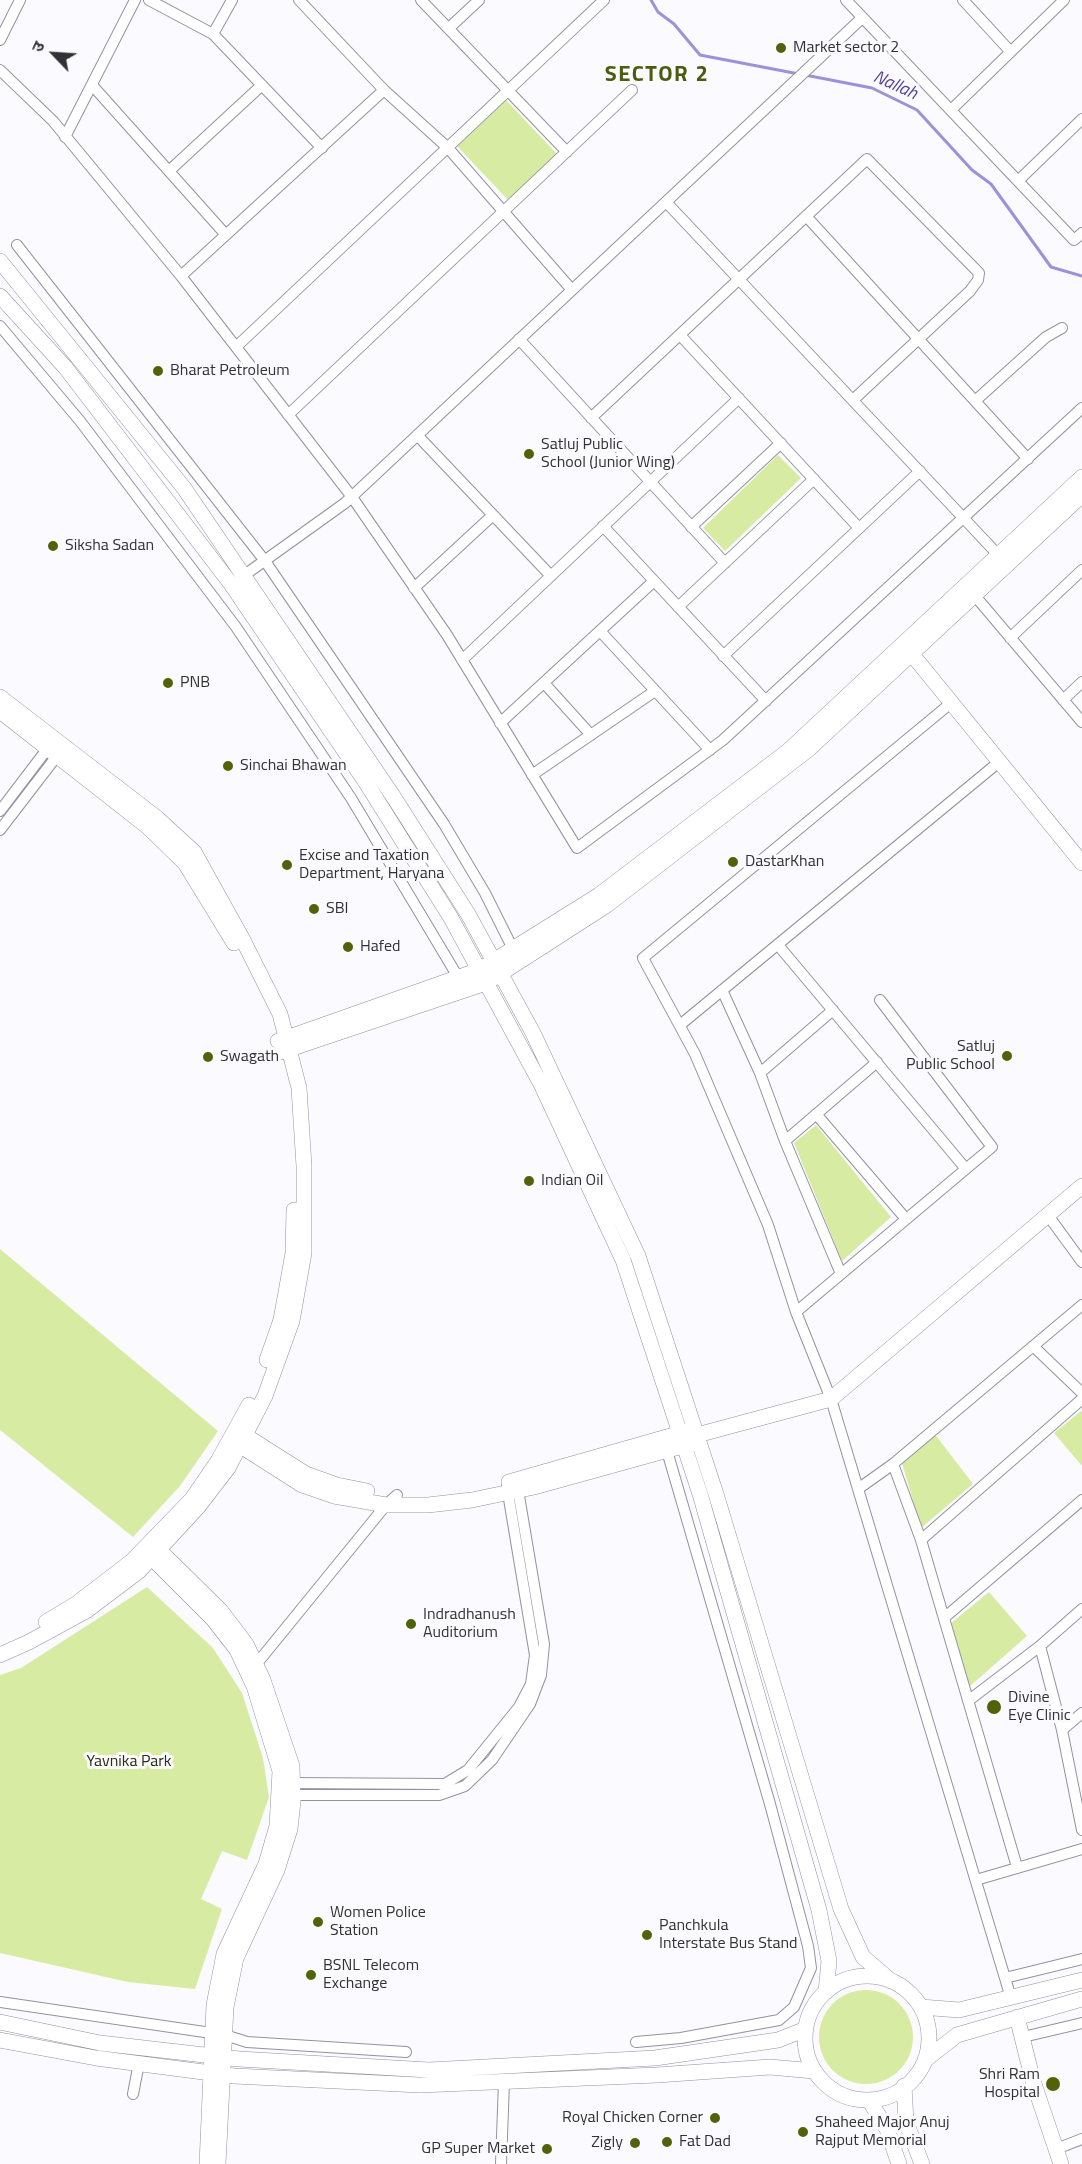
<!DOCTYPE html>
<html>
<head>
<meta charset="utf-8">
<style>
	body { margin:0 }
	#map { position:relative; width:1082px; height:2164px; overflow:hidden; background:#fbfafe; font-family:"Titillium Web","Noto Sans Devanagari",sans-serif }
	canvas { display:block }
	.north { position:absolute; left:24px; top:24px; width:60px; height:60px; -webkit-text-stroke:4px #fbfafe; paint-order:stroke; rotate:295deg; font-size:16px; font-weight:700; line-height:24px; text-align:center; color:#323138 }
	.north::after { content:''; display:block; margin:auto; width:21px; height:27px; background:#323138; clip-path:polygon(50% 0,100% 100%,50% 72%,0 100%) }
</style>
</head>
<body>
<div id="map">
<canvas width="1082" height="2164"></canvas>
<div class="north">उ</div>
</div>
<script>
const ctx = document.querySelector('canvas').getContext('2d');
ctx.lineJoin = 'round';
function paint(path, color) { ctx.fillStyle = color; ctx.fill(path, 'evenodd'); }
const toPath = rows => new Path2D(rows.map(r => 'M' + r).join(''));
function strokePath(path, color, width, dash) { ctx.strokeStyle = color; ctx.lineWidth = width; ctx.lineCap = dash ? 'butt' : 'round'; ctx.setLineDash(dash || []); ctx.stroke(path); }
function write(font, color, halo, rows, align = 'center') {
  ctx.font = font + ' "Titillium Web",sans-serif'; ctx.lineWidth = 6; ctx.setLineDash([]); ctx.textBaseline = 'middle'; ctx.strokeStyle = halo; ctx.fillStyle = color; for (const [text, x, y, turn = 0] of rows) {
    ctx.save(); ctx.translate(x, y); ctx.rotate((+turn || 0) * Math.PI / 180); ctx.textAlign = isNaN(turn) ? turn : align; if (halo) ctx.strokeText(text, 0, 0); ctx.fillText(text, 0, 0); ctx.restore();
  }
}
paint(toPath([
	[505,99,557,154,508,200,456,145],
	[778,455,801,478,725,551,703,528],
	[816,1125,891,1217,842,1261,794,1143],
	[0,1249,218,1431,180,1486,133,1537,0,1430],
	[1081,1411,1082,1412,1082,1466,1054,1433],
	[934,1433,973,1484,921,1528,901,1460],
	[147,1587,213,1648,242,1693,263,1758,269,1797,247,1860,222,1851,201,1899,222,1909,195,1989,128,1982,0,1953,0,1675,21,1668],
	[989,1592,1027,1636,969,1687,950,1624],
	'819 2037a47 47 0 1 1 94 0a47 47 0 1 1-94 0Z'
]), '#d7eca2');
strokePath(toPath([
	[651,0,658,12,674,24,700,55,799,74],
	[805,75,872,88,917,110,972,170,991,184,1051,267,1082,276]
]), '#9d92d9', 3);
const street = toPath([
	[149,0,213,34,322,148],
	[299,0,384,90,448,148,572,290],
	[421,0,567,152],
	[846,0,1074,240,1082,233],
	[963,0,1010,51],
	[449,28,479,0],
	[213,34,232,0],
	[0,40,20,0],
	[0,70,53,121,181,276,352,497,447,635,577,848,723,740,1082,408],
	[92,85,226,235],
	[951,110,1064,0],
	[65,137,135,0],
	[169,171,262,85],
	[1018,181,1082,119],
	[666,202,1003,560],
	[806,216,1028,459],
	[17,245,265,561,444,824,485,893,513,949],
	[181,276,384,90],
	[0,326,80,421,236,627,351,798,461,982],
	[680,335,859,528],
	[519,339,725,563],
	[236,347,604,0],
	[975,401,1046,337,1062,328],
	[288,415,632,90],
	[591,418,867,159,979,273,978,280,970,291,853,400],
	[417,435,551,576],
	[603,526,766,701],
	[691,527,781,443],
	[239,579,345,503,862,18],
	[414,588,493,515],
	[970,590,1082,722],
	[678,607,814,479],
	[600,631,710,750],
	[1010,638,1082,570],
	[723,656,920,471],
	[462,660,739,398],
	[544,683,591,735],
	[1063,700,1082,682],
	[951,703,643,958,695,1054,768,1225,796,1312,831,1399,1011,1998],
	[500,723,654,581],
	[532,775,655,691],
	[0,811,51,744],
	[0,830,60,752],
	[778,945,966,1169],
	[722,990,760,1073,785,1141,841,1274],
	[680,1025,999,762],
	[760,1073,833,1010],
	[816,1114,906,1219],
	[785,1141,877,1062],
	[1047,1214,1082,1262],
	[796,1312,992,1147,880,1000],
	[1033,1346,1082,1393],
	[893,1464,921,1540,1017,1867],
	[858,1489,893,1464,1082,1305],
	[921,1540,1082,1399],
	[944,1618,1082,1500],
	[1040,1646,1062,1730,1082,1830],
	[254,1667,386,1505,397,1495],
	[968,1701,1040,1646,1082,1609],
	[1062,1730,1082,1713],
	[287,1783,445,1784,468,1770,519,1707,531,1684,535,1655,507,1487],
	[286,1795,439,1795,465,1786,492,1760,530,1704,541,1675,544,1644,517,1484],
	[976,1880,1082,1849],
	[1005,1978,1082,1959],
	[0,2002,225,2035,247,2042,406,2052],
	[1023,2037,1082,2023],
	[636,2042,681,2038,779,2020,794,2007,811,1968,808,1946,770,1804,667,1451],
	[133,2094,139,2063],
	[1056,2149,1082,2139],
	[501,2164,504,2082]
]);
const secondary = toPath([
	[0,261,184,488,393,796,468,914,533,1033,638,1256,716,1494,841,1909,863,1957,891,1981],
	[0,296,65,367,231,584,365,781,451,918,542,1086,623,1260,700,1494,819,1910,829,1961,826,1992],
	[906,647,1082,863],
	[0,697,157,818,194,852,244,942,280,1014,299,1088,304,1166,304,1253,292,1321,265,1396,228,1468,198,1507,139,1571,86,1611,29,1642,0,1655],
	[0,711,148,827,185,863,234,943],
	[278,1041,479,970,599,895,788,751,1082,477],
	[281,1052,486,983,607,905,809,749,1082,495],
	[267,1360,281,1320,293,1253,294,1210],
	[238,1431,306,1474,337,1485,367,1491],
	[697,1435,831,1399,1082,1186],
	[233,1441,302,1485,334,1496,386,1505,428,1505,472,1500,534,1487,693,1443],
	[509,1482,688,1431],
	[153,1544,221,1611,246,1644,263,1680,292,1766,293,1801,290,1829,277,1870,236,1958,226,2007,218,2164],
	[154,1560,213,1619,237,1650,254,1686,280,1771,277,1826,266,1864,224,1954,214,2005,207,2164],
	[46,1622,76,1604,132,1561,192,1499,218,1461,249,1405],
	'805 2038a62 62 0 1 1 124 0a62 62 0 1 1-124 0Z',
	[921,2007,959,2010,1082,1980],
	[1017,2017,1033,2081,1061,2164],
	[0,2022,100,2043,239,2059,429,2070,655,2058,778,2040,806,2029],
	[0,2040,96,2058,234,2076,420,2085,657,2075,770,2067,814,2071],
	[925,2060,957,2035,1082,1999],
	[904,2086,906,2122,922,2164],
	[869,2100,887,2129,899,2164]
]);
strokePath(street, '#9391a2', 12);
strokePath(secondary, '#9391a2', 16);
strokePath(street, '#fff', 10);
strokePath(secondary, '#fff', 15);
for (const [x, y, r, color] of [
	[781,48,6,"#51630a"],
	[158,371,6,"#51630a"],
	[529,454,6,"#51630a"],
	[53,546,6,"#51630a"],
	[168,683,6,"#51630a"],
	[228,766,6,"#51630a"],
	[733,862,6,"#51630a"],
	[287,865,6,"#51630a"],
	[314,909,6,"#51630a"],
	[348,947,6,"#51630a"],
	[1007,1056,6,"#51630a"],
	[208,1057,6,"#51630a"],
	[529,1181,6,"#51630a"],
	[411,1624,6,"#51630a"],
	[994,1707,8,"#51630a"],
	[318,1922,6,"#51630a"],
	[647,1935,6,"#51630a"],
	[311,1975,6,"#51630a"],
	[1053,2084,8,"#51630a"],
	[715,2118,6,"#51630a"],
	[803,2132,6,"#51630a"],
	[667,2142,6,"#51630a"],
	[635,2143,6,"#51630a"],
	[547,2149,6,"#51630a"]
]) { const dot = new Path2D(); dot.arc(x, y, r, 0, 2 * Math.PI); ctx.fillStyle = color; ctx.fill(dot); strokePath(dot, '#fbfafe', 2); }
write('16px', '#323138', '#fbfafe', [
	["Market sector 2",793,48],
	["Bharat Petroleum",170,371],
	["Satluj Public",541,445],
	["School (Junior Wing)",541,463],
	["Siksha Sadan",65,546],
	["PNB",180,683],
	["Sinchai Bhawan",240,766],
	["Excise and Taxation",299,856],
	["Department, Haryana",299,874],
	["DastarKhan",745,862],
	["SBI",326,909],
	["Hafed",360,947],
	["Satluj",995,1047,"right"],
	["Public School",995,1065,"right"],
	["Swagath",220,1057],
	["Indian Oil",541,1181],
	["Indradhanush",423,1615],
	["Auditorium",423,1633],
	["Divine",1008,1698],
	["Eye Clinic",1008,1716],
	["Women Police",330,1913],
	["Station",330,1931],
	["Panchkula",659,1926],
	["Interstate Bus Stand",659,1944],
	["BSNL Telecom",323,1966],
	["Exchange",323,1984],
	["Shri Ram",1040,2075,"right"],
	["Hospital",1040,2093,"right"],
	["Royal Chicken Corner",703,2118,"right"],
	["Shaheed Major Anuj",815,2123],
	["Rajput Memorial",815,2141],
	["Fat Dad",679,2142],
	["Zigly",623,2143,"right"],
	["GP Super Market",535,2149,"right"]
], 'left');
write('16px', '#28300f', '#fbfafe', [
	["Yavnika Park",129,1762]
]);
write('italic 18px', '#564498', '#fbfafe', [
	["Nallah",895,86,24]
]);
ctx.letterSpacing = '1.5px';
write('bold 22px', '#4c5c0f', '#fbfafe', [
	["SECTOR 2",657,76]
]);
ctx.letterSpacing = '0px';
</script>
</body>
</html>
